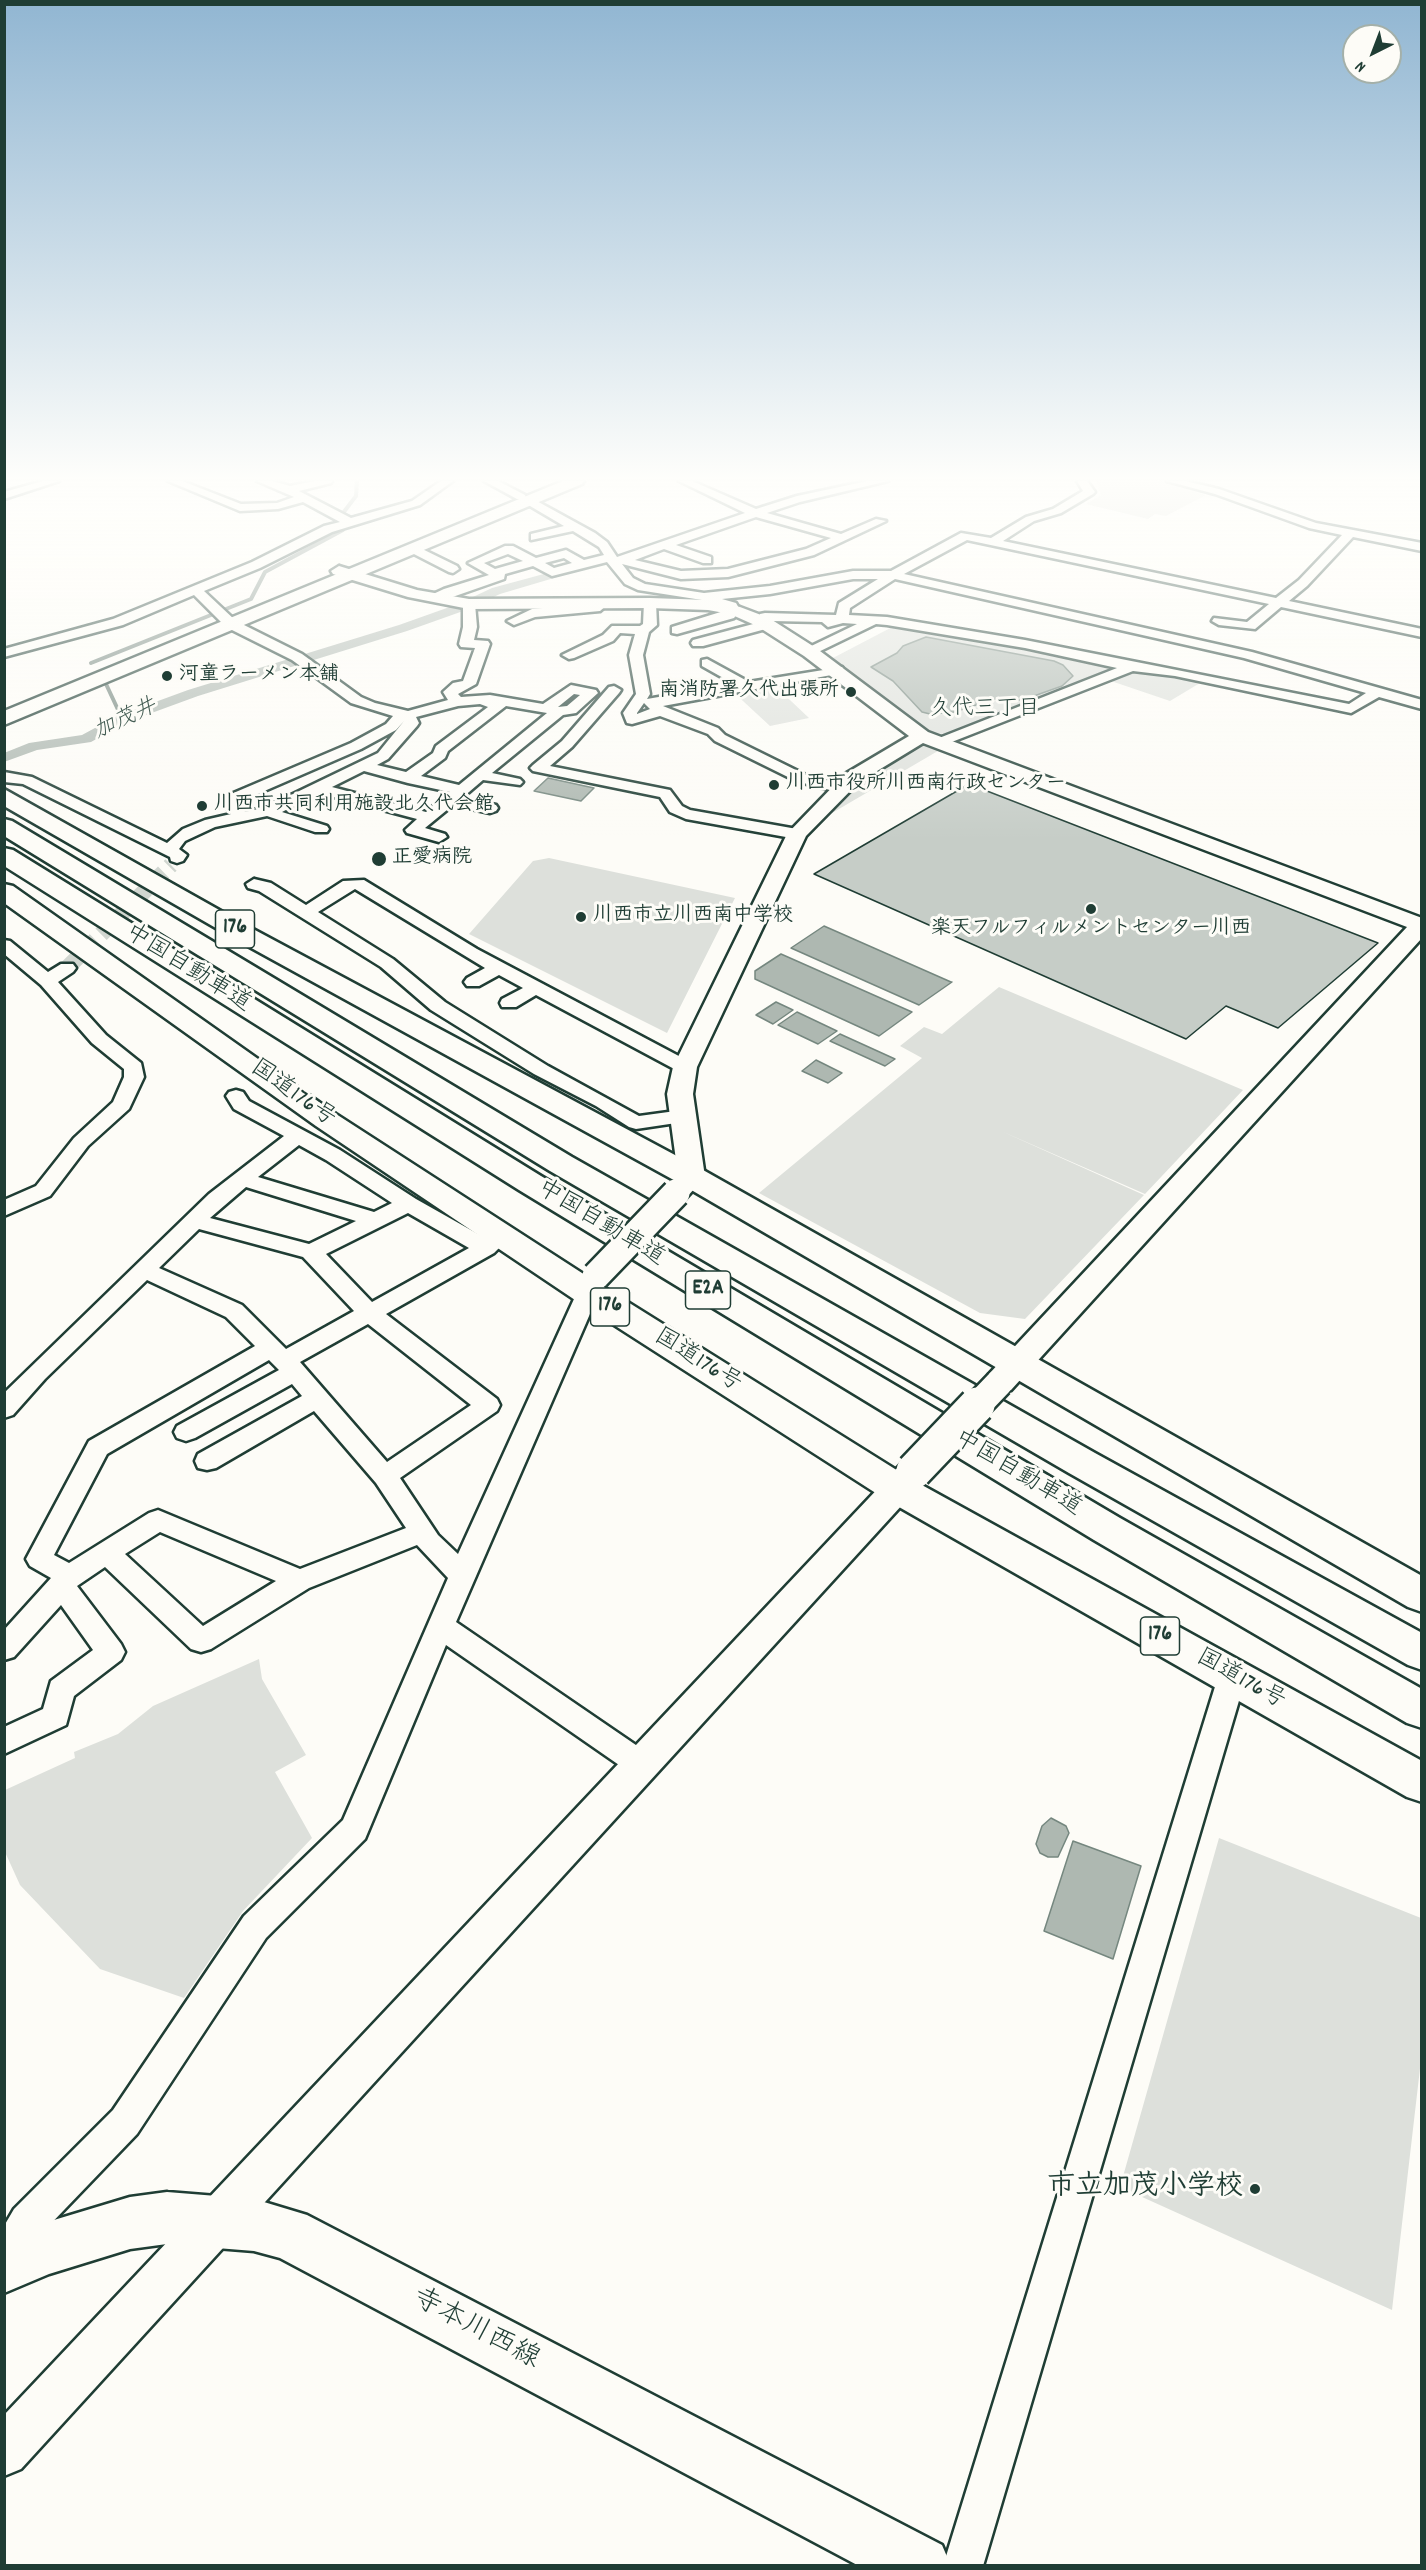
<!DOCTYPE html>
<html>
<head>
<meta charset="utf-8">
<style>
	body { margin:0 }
	#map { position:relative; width:1426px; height:2570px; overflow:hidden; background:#fdfcf7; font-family:Dekko,sans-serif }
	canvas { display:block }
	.frame { position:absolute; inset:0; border:6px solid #1f3d34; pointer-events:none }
	.north { position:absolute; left:1342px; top:24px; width:60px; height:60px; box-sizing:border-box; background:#fdfcf7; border:2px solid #a4b0a9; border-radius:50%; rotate:222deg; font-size:16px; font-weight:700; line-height:24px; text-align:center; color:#1f3d34 }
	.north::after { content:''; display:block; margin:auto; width:21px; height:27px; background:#1f3d34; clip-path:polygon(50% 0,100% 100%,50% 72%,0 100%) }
</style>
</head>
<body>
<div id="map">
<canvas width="1426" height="2570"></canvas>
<div class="frame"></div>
<div class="north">N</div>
</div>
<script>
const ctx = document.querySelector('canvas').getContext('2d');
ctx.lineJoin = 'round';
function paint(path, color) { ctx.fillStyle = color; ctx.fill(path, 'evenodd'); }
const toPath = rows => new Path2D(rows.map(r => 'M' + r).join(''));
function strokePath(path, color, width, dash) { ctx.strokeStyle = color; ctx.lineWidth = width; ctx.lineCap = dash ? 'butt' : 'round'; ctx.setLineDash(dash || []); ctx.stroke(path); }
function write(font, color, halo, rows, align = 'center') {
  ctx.font = font + ' Dekko,"Klee One",sans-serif'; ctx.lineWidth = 6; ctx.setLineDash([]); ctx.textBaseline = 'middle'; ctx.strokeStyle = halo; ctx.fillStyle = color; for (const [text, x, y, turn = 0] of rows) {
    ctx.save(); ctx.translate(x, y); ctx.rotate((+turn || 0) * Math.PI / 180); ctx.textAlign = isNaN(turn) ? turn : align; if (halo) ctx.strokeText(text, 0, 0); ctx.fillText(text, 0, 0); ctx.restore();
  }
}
paint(toPath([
	[1098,481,1159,481,1206,495,1166,516,1155,514,1148,519,1086,504,1101,495,1096,482],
	[896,625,1116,663,1117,669,1056,695,944,734,926,733,831,659],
	[1129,670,1185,676,1205,680,1170,701,1108,680],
	[771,682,809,718,770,726,730,689],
	[921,740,943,748,827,816,855,779],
	[549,858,735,898,667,1033,469,934,533,861],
	[999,987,1243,1090,1145,1194,1001,1131,1144,1195,1025,1319,980,1313,759,1193,922,1058,900,1046,924,1027,942,1034],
	[259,1659,262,1679,306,1755,275,1772,312,1838,243,1911,184,1998,100,1969,20,1885,5,1852,5,1790,75,1758,74,1752,118,1734,153,1706],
	[1219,1838,1421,1918,1421,2060,1392,2310,1120,2187]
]), '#dde0db');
const water = toPath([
	[926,637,1054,661,1063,665,1073,676,1062,686,1034,696,1019,700,995,699,954,712,930,714,922,712,893,681,871,667,897,653,903,646,926,637],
	[548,778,594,788,581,801,534,791,548,778],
	[824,926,951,982,952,982,919,1005,791,948,824,926],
	[781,954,912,1012,879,1036,755,979,755,971,781,954],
	[776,1002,793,1010,773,1024,756,1015,776,1002],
	[797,1012,837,1031,818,1044,778,1025,797,1012],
	[840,1034,895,1059,885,1066,830,1041,840,1034],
	[816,1060,842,1073,828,1083,802,1071,816,1060],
	[1051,1818,1066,1826,1069,1833,1058,1857,1048,1857,1040,1853,1036,1844,1042,1826,1051,1818],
	[1073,1841,1141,1866,1113,1959,1044,1931,1073,1841]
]);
paint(water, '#aeb8b1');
strokePath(water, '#75877f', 1.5);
strokePath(toPath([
	[91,663,251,599,265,572,343,530,340,517,356,496,357,481],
	[106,684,120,714]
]), '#75877f', 4);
strokePath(toPath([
	[119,713,122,719]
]), '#75877f', 4.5);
paint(toPath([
	[852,481,869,481,798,499,708,530,698,528,791,495,852,481],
	[577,565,581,566,581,570,500,594,466,610,407,631,198,696,127,722,91,742,37,750,4,762,4,753,29,743,82,735,117,716,188,690,399,625,458,604,492,588,577,565]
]), '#aeb8b1');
const building = toPath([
	[969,784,1378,943,1278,1028,1226,1006,1186,1039,814,874,969,784]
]);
paint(building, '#c6cdc7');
strokePath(building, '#1f3d34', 1.5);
strokePath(toPath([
	[67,968,171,865]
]), '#d1d6d0', 16, [16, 8]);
const minor = toPath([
	[43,481,59,481,4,499,4,492,43,481],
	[168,481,182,481,241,504,277,503,294,497,257,481,272,481,290,486,315,481,332,481,331,483,299,491,351,518,412,501,441,481,453,481,420,505,332,532,260,568,204,591,236,621,302,654,361,697,375,703,408,711,448,700,443,692,453,683,463,681,475,648,461,647,459,644,463,627,463,604,469,600,475,604,477,627,474,640,488,641,490,644,476,684,458,694,461,697,490,695,543,704,571,685,596,690,598,693,576,713,563,715,492,773,520,779,523,782,520,785,483,780,462,798,496,805,498,808,496,811,490,813,453,805,425,828,445,834,447,837,439,842,407,833,405,830,417,819,319,793,282,812,327,826,329,829,327,832,315,832,267,816,215,827,185,841,179,849,187,855,183,861,177,863,171,861,170,857,23,784,4,782,4,772,32,777,167,843,183,829,205,820,231,814,222,800,224,797,351,743,386,724,393,716,351,703,292,660,226,627,194,595,123,625,4,657,4,649,113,619,252,562,324,526,340,522,303,502,278,509,240,511,168,481],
	[574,694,580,695,567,706,558,707,574,694],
	[480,704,488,707,436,746,433,753,406,772,377,765,388,759,417,726,419,723,416,717,458,706,480,704],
	[506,706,547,713,459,785,421,776,445,758,448,751,506,706],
	[404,721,378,753,266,807,245,812,239,802,361,749,396,730,404,721],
	[364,771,408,783,450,792,426,812,332,787,364,771],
	[484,481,498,481,525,495,526,498,533,499,595,533,607,542,617,557,745,513,679,481,692,481,756,509,797,496,868,481,888,481,800,502,767,513,841,534,876,519,886,521,814,555,728,577,681,579,622,564,633,578,645,584,704,593,770,586,853,571,891,571,961,533,991,538,1026,517,1053,509,1083,491,1077,481,1087,481,1095,492,1093,494,1061,513,1034,521,1003,541,1276,598,1299,580,1342,535,1309,528,1215,494,1167,481,1185,481,1219,489,1316,523,1422,543,1422,551,1353,537,1307,586,1289,601,1422,629,1422,637,1281,607,1255,629,1219,625,1212,621,1214,618,1247,622,1269,604,967,540,904,574,1252,652,1422,700,1422,709,1379,697,1351,713,1175,676,1133,671,939,747,934,746,932,743,934,740,1117,668,1025,648,887,625,876,624,810,656,805,655,805,649,857,624,843,623,828,627,822,622,772,621,775,624,773,627,703,646,693,646,691,643,693,640,757,623,760,614,765,613,836,615,839,603,878,579,853,579,770,594,722,599,736,603,740,610,734,618,677,634,672,633,672,627,727,610,702,600,638,590,625,584,607,562,552,576,533,566,505,574,504,579,441,601,431,601,431,595,444,589,489,575,468,563,505,546,513,546,536,558,566,550,584,560,604,555,599,547,573,531,531,540,531,534,564,526,525,503,524,500,517,499,484,481],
	[756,517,831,538,806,549,728,569,681,571,635,560,664,549,703,563,711,563,711,557,676,545,756,517],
	[508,554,523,561,495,569,484,563,508,554],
	[564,558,572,563,554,568,545,563,564,558],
	[895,579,1244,658,1366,693,1349,704,1025,640,887,617,849,615,850,608,895,579],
	[414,545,457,566,459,569,453,573,449,572,410,552,410,546,414,545],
	[650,599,656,603,657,625,649,632,643,655,650,694,647,699,734,684,702,666,702,660,707,659,749,682,842,667,844,670,837,674,663,706,718,728,725,735,806,775,846,785,849,788,846,791,841,793,796,781,715,741,708,734,660,716,632,724,627,723,623,713,636,694,629,655,635,634,620,633,613,641,574,658,569,659,562,655,603,635,612,626,640,626,643,624,644,603,650,599],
	[644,703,650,709,637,714,637,713,644,703],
	[602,600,608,604,600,611,535,617,514,625,507,621,532,609,596,603,602,600],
	[614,686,621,690,619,693,572,747,550,766,670,790,682,806,690,810,797,829,803,831,805,834,803,837,797,839,686,819,670,812,660,797,533,771,530,768,533,765,562,741,609,687,614,686],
	[254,879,271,883,306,905,343,881,364,880,477,949,692,1063,695,1067,685,1073,678,1071,536,995,516,1007,502,1007,500,1003,502,999,523,988,499,975,479,986,467,986,464,982,467,978,485,968,355,889,318,912,393,959,445,1002,548,1066,639,1116,683,1110,690,1112,693,1116,690,1120,683,1122,636,1129,629,1127,596,1106,534,1074,431,1010,381,967,259,891,248,888,246,884,254,879],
	[4,940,10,941,48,972,61,964,73,964,76,968,73,972,58,982,106,1035,141,1063,144,1077,129,1109,88,1146,50,1196,4,1216,4,1200,36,1186,74,1138,113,1102,124,1077,124,1069,92,1043,41,985,4,954,4,940],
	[236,1090,243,1092,249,1101,340,1150,416,1199,485,1238,495,1234,503,1236,506,1241,494,1253,386,1314,497,1399,500,1405,497,1411,400,1478,438,1535,458,1554,584,1277,587,1272,595,1269,603,1272,606,1277,456,1622,652,1756,657,1765,652,1774,642,1778,632,1774,446,1645,365,1839,266,1938,137,2134,40,2235,22,2272,9,2277,4,2275,4,2226,14,2209,113,2110,244,1916,343,1820,448,1578,417,1545,309,1588,211,1649,201,1652,191,1649,105,1567,77,1586,121,1644,125,1652,121,1660,74,1696,66,1725,4,1754,4,1727,43,1709,51,1681,93,1650,61,1605,14,1657,4,1660,4,1630,51,1578,30,1566,26,1559,89,1441,255,1346,226,1317,147,1280,45,1379,13,1415,4,1418,4,1393,209,1194,284,1136,234,1109,226,1096,229,1092,236,1090],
	[299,1145,326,1160,392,1203,374,1212,258,1177,299,1145],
	[246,1187,356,1221,309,1244,210,1218,246,1187],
	[408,1213,469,1248,372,1302,326,1254,408,1213],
	[199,1229,303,1257,354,1311,286,1349,242,1305,159,1268,199,1229],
	[368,1324,471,1405,387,1462,300,1362,368,1324],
	[269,1360,279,1370,177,1426,174,1432,177,1438,186,1441,195,1438,292,1384,302,1396,198,1454,195,1461,198,1468,207,1470,216,1468,314,1411,376,1483,406,1528,300,1569,158,1510,149,1513,69,1563,54,1555,107,1454,269,1360],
	[160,1532,276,1581,203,1626,125,1554,160,1532],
	[1232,1665,1242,1669,1246,1677,983,2566,943,2566,1218,1677,1222,1669,1232,1665]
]);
const tertiary = toPath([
	[339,566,417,590,469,599,650,598,708,600,740,607,769,618,816,648,928,732,1422,918,1422,938,1011,1390,1000,1393,989,1390,985,1382,989,1374,1407,927,923,743,859,782,806,836,697,1067,693,1094,705,1177,685,1199,676,1202,667,1199,663,1193,678,1175,667,1094,673,1067,787,834,845,774,909,736,804,656,757,626,730,614,708,610,650,608,469,609,408,597,333,574,331,571,339,566],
	[913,1460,924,1463,929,1472,924,1481,21,2469,4,2476,4,2415,902,1463,913,1460]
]);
const secondary = toPath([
	[167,2192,254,2199,307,2215,942,2545,951,2566,859,2566,280,2258,254,2251,167,2244,130,2249,49,2274,4,2293,4,2240,44,2223,130,2197,167,2192]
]);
const primary = toPath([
	[563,481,584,481,582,484,4,725,4,711,563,481]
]);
const trunk = toPath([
	[4,789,253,929,703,1170,1422,1576,1422,1612,1408,1607,681,1184,235,939,4,806,4,789],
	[4,884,13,886,336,1114,599,1284,911,1479,1422,1761,1422,1802,1407,1797,885,1499,575,1300,316,1126,4,903,4,884]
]);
const motorway = toPath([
	[4,819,12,821,572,1157,1095,1453,1422,1633,1422,1670,1408,1665,1069,1473,550,1171,4,836,4,819],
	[4,848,13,850,541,1176,1120,1518,1422,1689,1422,1728,1407,1723,1094,1540,519,1190,4,866,4,848]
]);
strokePath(minor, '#1f3d34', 5);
strokePath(tertiary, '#1f3d34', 5);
strokePath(secondary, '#1f3d34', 5);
strokePath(primary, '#1f3d34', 5);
strokePath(trunk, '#1f3d34', 5);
strokePath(motorway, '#1f3d34', 5);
paint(minor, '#fdfcf7');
paint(tertiary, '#fdfcf7');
paint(secondary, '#fdfcf7');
paint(primary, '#fdfcf7');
paint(trunk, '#fdfcf7');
paint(motorway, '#fdfcf7');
const tertiaryBridgeFar1 = toPath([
	[596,1276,676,1193],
	[976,1407,999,1383]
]);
const tertiaryBridge = toPath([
	[914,1471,977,1405]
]);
strokePath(tertiaryBridgeFar1, '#1f3d34', 32, []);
strokePath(tertiaryBridge, '#1f3d34', 40, []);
strokePath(tertiaryBridgeFar1, '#fdfcf7', 27);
strokePath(tertiaryBridge, '#fdfcf7', 35);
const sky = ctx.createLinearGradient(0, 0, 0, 840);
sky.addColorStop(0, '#91b6d2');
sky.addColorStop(0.57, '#fefefb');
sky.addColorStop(1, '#fefefb00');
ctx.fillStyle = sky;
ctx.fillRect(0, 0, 1426, 840);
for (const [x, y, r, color] of [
	[167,676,6,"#1f3d34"],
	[851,692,6,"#1f3d34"],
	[774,785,6,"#1f3d34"],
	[202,806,6,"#1f3d34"],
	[379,859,8,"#1f3d34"],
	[1091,909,6,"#1f3d34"],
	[581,917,6,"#1f3d34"],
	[1255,2189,6,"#1f3d34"]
]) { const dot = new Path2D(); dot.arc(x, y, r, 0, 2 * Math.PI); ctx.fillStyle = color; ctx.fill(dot); strokePath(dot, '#fdfcf7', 2); }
write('bold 20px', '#1f3d34', '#fdfcf7', [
	["河童ラーメン本舗",179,676],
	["南消防署久代出張所",839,692,"right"],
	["川西市役所川西南行政センター",786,785],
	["川西市共同利用施設北久代会館",214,806],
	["正愛病院",392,859],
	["川西市立川西南中学校",593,917],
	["楽天フルフィルメントセンター川西",1091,930,"center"]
], 'left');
write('22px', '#1f3d34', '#fdfcf7', [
	["久代三丁目",985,711]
]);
write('italic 22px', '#435c53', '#fdfcf7', [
	["加茂井",126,721,-25]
]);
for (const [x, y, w] of [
	[235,929,39],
	[708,1290,45],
	[610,1307,39],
	[1160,1636,39]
]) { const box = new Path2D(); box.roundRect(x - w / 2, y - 19, w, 38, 4.5); ctx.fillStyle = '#fdfcf7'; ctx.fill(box); strokePath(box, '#1f3d34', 1.5); }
write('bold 22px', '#1f3d34', null, [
	["176",235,929],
	["E2A",708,1290],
	["176",610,1307],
	["176",1160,1636]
]);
write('24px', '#1f3d34', '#fdfcf7', [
	["中国自動車道",187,970,32],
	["国道176号",292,1095,35],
	["中国自動車道",600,1225,31],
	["国道176号",697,1362,32],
	["中国自動車道",1017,1475,31],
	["国道176号",1240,1681,29]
]);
write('bold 28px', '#1f3d34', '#fdfcf7', [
	["市立加茂小学校",1243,2189]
], 'right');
write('28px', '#1f3d34', '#fdfcf7', [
	["寺本川西線",475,2331,28]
]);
</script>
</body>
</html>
